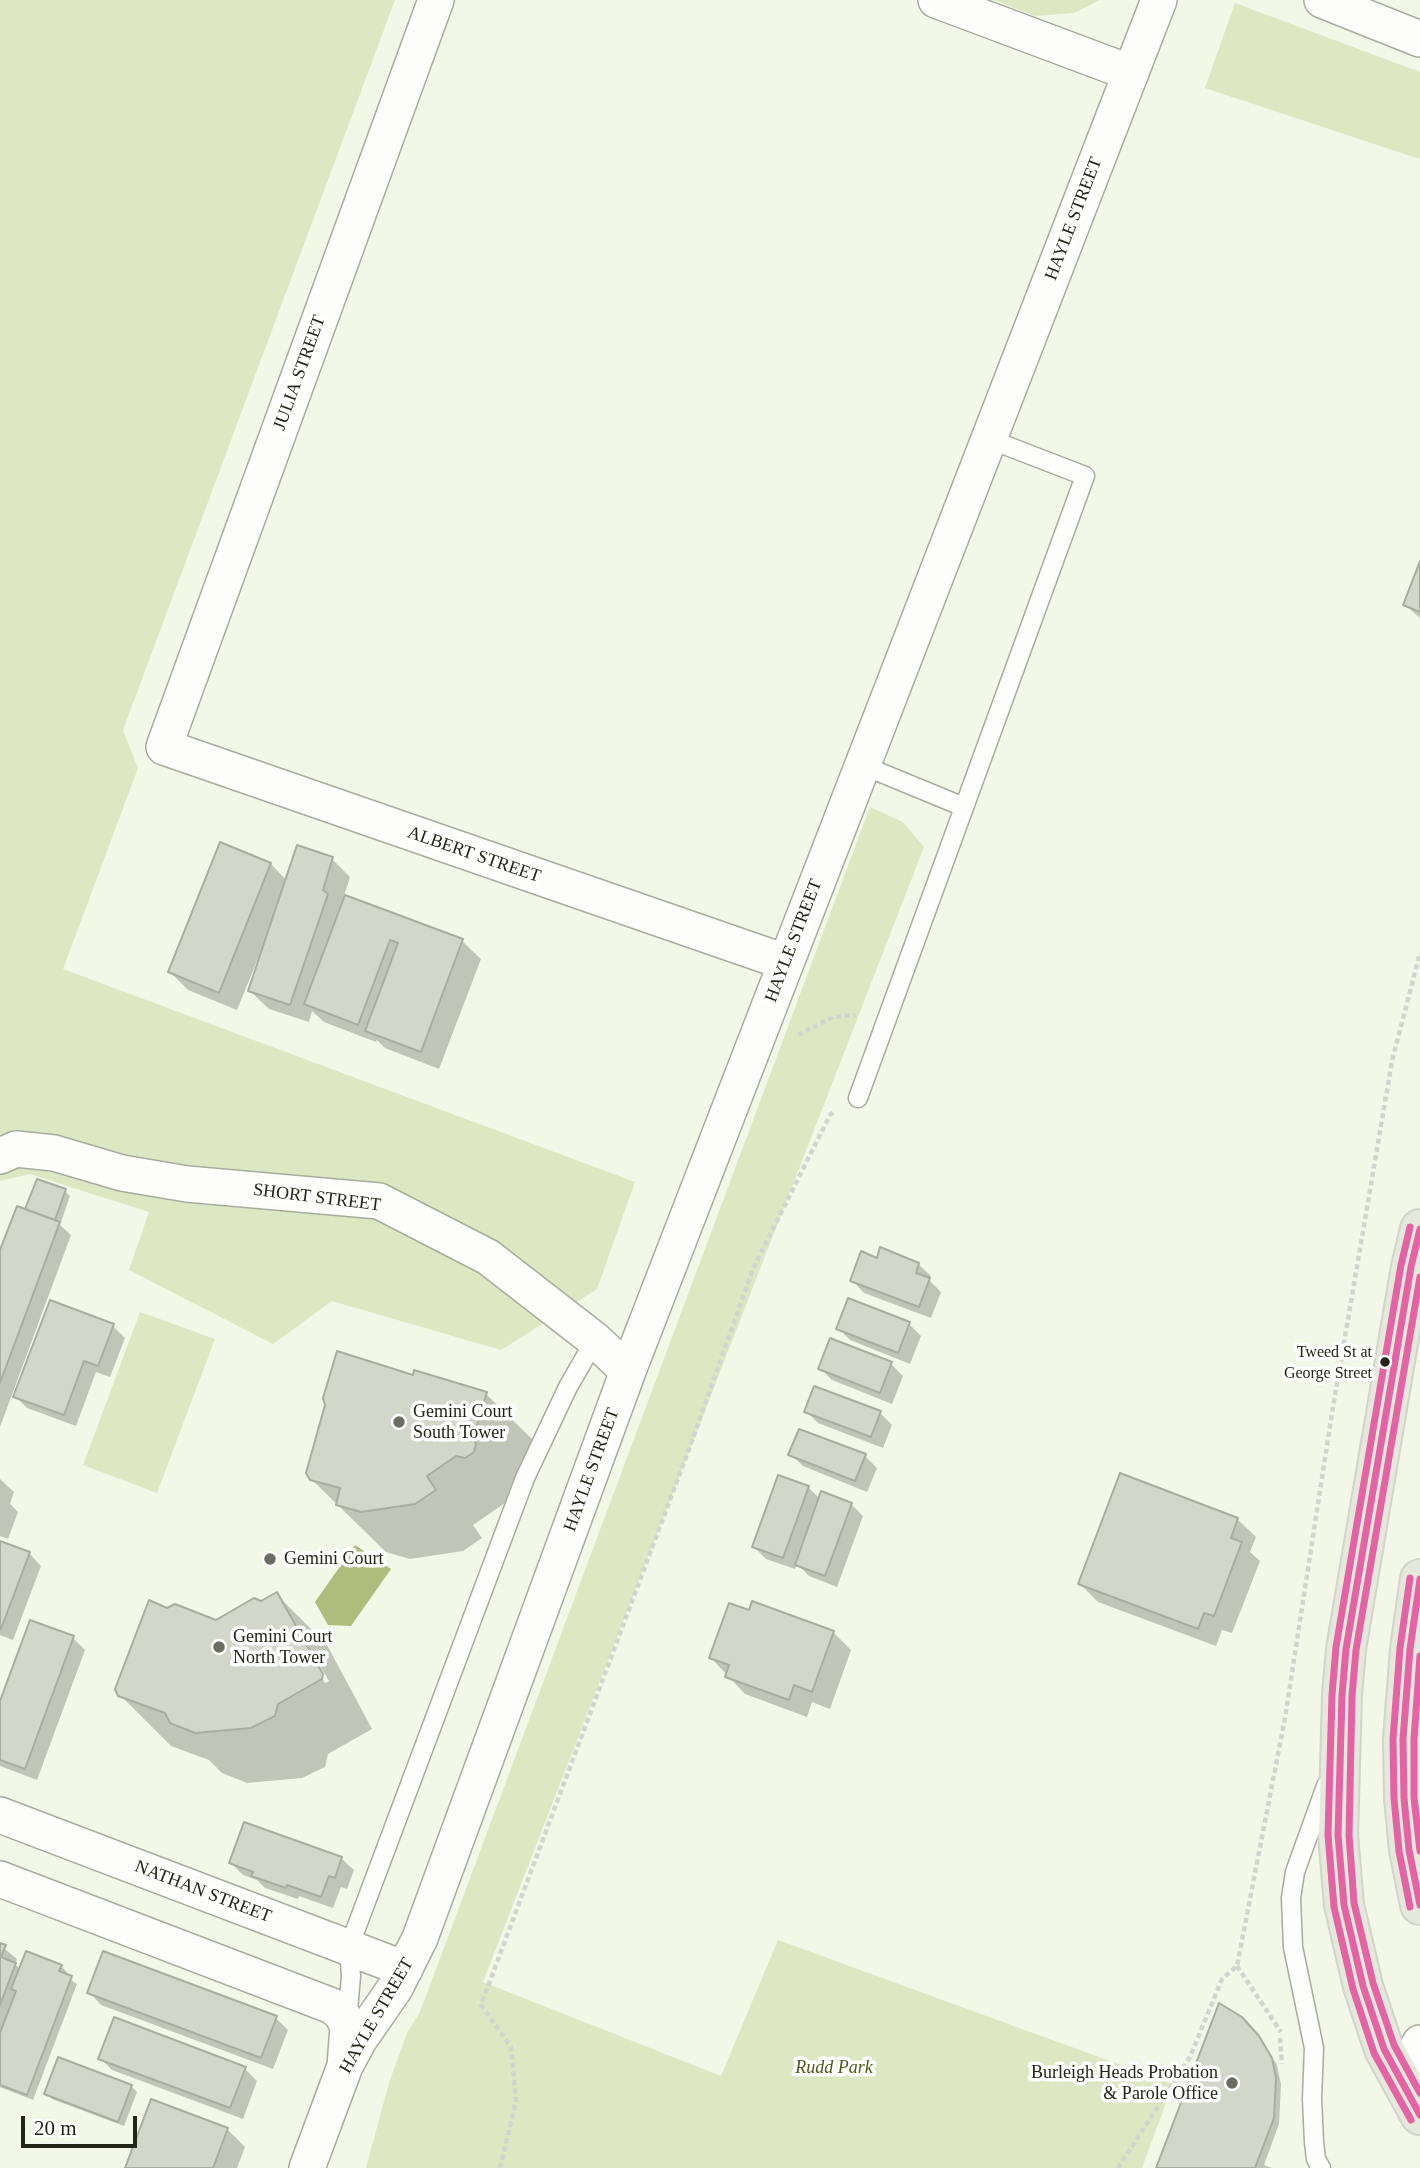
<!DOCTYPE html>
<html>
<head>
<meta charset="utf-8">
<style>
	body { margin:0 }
	#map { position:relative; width:1420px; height:2168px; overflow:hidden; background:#f2f7e7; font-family:"Times New Roman",serif }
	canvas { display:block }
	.scale { position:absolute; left:21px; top:2116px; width:116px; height:32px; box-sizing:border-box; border:4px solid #222517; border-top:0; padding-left:9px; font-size:21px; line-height:24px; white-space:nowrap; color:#222517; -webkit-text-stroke:5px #fff; paint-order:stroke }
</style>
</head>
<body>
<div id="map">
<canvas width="1420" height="2168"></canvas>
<div class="scale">20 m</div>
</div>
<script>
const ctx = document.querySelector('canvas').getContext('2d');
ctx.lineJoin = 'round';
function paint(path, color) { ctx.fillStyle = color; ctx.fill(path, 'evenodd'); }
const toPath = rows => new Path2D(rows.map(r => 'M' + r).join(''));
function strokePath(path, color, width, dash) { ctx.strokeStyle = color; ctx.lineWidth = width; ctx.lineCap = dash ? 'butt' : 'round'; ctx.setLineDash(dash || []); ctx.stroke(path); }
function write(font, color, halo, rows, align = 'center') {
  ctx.font = font + ' "Times New Roman",serif'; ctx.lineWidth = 7; ctx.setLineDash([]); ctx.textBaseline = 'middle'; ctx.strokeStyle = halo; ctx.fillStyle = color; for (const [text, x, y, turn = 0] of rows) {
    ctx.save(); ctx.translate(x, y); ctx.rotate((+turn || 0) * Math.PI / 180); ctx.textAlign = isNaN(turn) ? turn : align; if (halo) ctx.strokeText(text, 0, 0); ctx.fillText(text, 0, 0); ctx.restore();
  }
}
paint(toPath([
	[0,0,395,0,123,730,138,768,63,969,635,1182,597,1289,501,1350,332,1301,273,1344,129,1270,149,1212,30,1174,0,1181],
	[994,0,1100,0,1074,13,1035,16],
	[1235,3,1420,72,1420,159,1205,88],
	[870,807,903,822,924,847,483,1982,721,2076,778,1940,1173,2084,1142,2168,366,2168,389,2083,407,2033,420,2012],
	[140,1312,215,1339,157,1493,83,1465]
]), '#dde7c2');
paint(toPath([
	[355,1545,391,1569,351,1626,328,1625,315,1602]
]), '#aebd7c');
paint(toPath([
	[1420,566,1420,618,1405,605],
	[221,844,271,864,287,881,332,859,350,877,344,896,462,941,481,959,439,1069,385,1048,377,1040,376,1042,324,1022,312,1011,309,1022,269,1009,250,991,262,957,259,956,237,1010,188,990,170,972],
	[65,1191,70,1196,60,1225,71,1235,0,1427,0,1255,32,1213,27,1208],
	[878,1260,918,1264,931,1276,929,1280,941,1292,931,1318,864,1293,852,1280],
	[909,1324,921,1336,910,1364,850,1340,838,1328],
	[113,1326,125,1338,110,1377,96,1372,76,1426,27,1408,15,1396],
	[891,1364,903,1376,892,1404,832,1380,820,1368],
	[414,1377,486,1394,534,1441,513,1505,505,1503,473,1525,482,1538,463,1551,410,1559,386,1552,311,1479],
	[806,1411,880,1413,892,1425,883,1448,818,1423],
	[791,1454,865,1456,877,1468,867,1492,803,1466],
	[0,1479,14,1492,10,1504,18,1512,8,1539,0,1536],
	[808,1487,820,1499,851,1504,863,1516,837,1587,809,1576,797,1564,795,1569,766,1559,754,1547],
	[1237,1519,1256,1537,1250,1552,1260,1561,1232,1633,1222,1630,1216,1646,1098,1602,1080,1584],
	[0,1543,29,1553,41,1566,13,1640,0,1635],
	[276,1594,327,1645,372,1729,328,1754,325,1767,302,1778,247,1783,222,1773,209,1760,171,1746,120,1695,168,1610,216,1622],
	[307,1650,311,1650,329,1681,325,1683],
	[833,1632,851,1650,830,1709,812,1702,807,1717,745,1694,711,1658],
	[73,1638,85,1650,37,1780,0,1766,0,1706],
	[341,1858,354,1870,347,1889,341,1887,333,1908,299,1896,298,1899,265,1888,257,1880,243,1875,231,1863],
	[0,1945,17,1959,15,1964,20,1969,61,1966,67,1972,65,1976,77,1984,33,2100,0,2087],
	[89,1992,276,2018,288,2030,273,2069,101,2005],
	[1247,2025,1264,2044,1277,2065,1281,2085,1279,2124,1264,2165,1272,2168,1158,2168],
	[100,2058,245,2069,257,2081,243,2119,112,2070],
	[131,2086,137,2092,124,2126,52,2099,46,2094],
	[227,2129,245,2147,237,2168,127,2168]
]), '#0003');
const building = toPath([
	[1420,561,1420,612,1403,605,1420,561],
	[220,842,271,863,219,993,168,972,220,842],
	[297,845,333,857,323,890,328,894,290,1005,248,991,297,845],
	[345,895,463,939,421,1052,365,1031,398,943,390,940,358,1025,304,1004,345,895],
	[37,1179,66,1189,55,1220,25,1209,37,1179],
	[17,1206,60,1222,0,1383,0,1250,17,1206],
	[880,1247,919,1263,916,1273,930,1278,919,1307,850,1281,861,1251,877,1258,880,1247],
	[848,1298,910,1322,898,1353,836,1329,848,1298],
	[50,1300,114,1324,98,1366,84,1361,64,1415,13,1397,50,1300],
	[830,1338,892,1362,880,1393,818,1369,830,1338],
	[337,1351,413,1375,414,1370,487,1392,473,1439,476,1444,474,1452,465,1458,456,1456,427,1476,436,1490,415,1504,361,1512,336,1505,340,1488,310,1480,306,1473,325,1405,323,1398,337,1351],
	[814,1386,881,1411,871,1437,804,1412,814,1386],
	[799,1429,866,1454,855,1481,788,1455,799,1429],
	[1120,1473,1238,1518,1231,1538,1242,1542,1214,1616,1204,1613,1198,1629,1078,1584,1120,1473],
	[778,1475,809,1486,783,1558,752,1547,778,1475],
	[821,1491,852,1503,825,1576,795,1565,821,1491],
	[0,1541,30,1552,1,1629,0,1629,0,1541],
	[277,1592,323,1674,322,1679,278,1704,275,1716,251,1728,195,1733,170,1723,165,1713,118,1696,115,1689,149,1600,167,1608,175,1604,216,1620,254,1598,261,1601,277,1592],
	[752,1601,834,1631,812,1692,794,1685,789,1700,725,1677,729,1665,709,1658,729,1603,749,1610,752,1601],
	[30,1620,74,1636,25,1769,0,1760,0,1701,30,1620],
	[244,1822,342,1857,335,1878,329,1876,321,1897,287,1885,286,1888,251,1876,253,1872,229,1863,244,1822],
	[0,1943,6,1945,1,1957,16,1963,0,2005,0,1943],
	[26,1951,62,1965,59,1971,72,1976,27,2095,0,2085,0,2033,16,1991,11,1989,26,1951],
	[103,1951,277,2016,261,2058,87,1993,103,1951],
	[1219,2003,1242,2017,1259,2036,1272,2058,1276,2078,1274,2118,1255,2168,1156,2168,1219,2003],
	[114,2017,246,2067,230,2108,98,2059,114,2017],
	[58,2057,132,2085,118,2122,44,2094,58,2057],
	[151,2099,228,2128,213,2168,125,2168,151,2099]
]);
paint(building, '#d3d7c9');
strokePath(building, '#a9ada0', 2);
const lane = toPath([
	[862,765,964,807],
	[858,1098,1085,476,989,439],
	[347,2021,351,1976,349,1947,525,1478,568,1387,595,1340],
	[1321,2168,1316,2159,1314,2142,1312,2099,1314,2048,1293,1947,1291,1898,1295,1872,1326,1786]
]);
const street = toPath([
	[436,0,164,747,785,962],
	[936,0,1131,73],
	[1322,0,1420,39],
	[0,1156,16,1149,54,1153,122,1173,187,1184,379,1201,488,1257,595,1340,628,1371],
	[0,1815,405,1969],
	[0,1879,332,2006,342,2014,348,2027,345,2066],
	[1410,2100,1413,2056,1420,2043],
	[307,2168,345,2066,359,2040,395,1988,420,1938,628,1371,1159,0]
]);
const highway = toPath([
	[1420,1229,1411,1267,1346,1649,1342,1695,1338,1835,1344,1905,1363,1986,1384,2049,1420,2115],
	[1420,1579,1410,1649,1403,1739,1404,1798,1409,1850,1420,1905]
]);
strokePath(lane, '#a8ac9e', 21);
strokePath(street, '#a8ac9e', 38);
strokePath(highway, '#d2d4cc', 42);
strokePath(toPath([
	[798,1035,833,1017,856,1015],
	[1237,1966,1281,2032],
	[1280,2038,1282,2064],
	[500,2168,516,2101,511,2047,481,2005,692,1441,753,1269,830,1115,834,1112],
	[1118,2168,1190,2057,1222,1979,1237,1966,1285,1718,1332,1413,1392,1061,1420,953]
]), '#d3d4cf', 4.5, [5, 3.5]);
strokePath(lane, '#fdfefb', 18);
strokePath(street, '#fdfefb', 35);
strokePath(highway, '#e5e9dc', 38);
strokePath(toPath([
	[1420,1229,1411,1267,1346,1649,1342,1695,1338,1835,1344,1905,1363,1986,1384,2049,1420,2115],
	[1420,1579,1410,1649,1403,1739,1404,1798,1409,1850,1420,1905]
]), '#e463a4', 7);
strokePath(toPath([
	[1410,1227,1401,1265,1336,1647,1332,1695,1328,1835,1334,1907,1353,1989,1374,2053,1411,2120],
	[1410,1578,1400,1648,1393,1739,1394,1798,1399,1851,1410,1907]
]), '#e463a4', 7);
strokePath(toPath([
	[1420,1277,1356,1650,1352,1696,1349,1835,1354,1903,1373,1983,1394,2045,1420,2093],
	[1420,1656,1414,1739,1414,1797,1420,1851]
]), '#e463a4', 7);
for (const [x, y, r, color] of [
	[1385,1362,6,"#222517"],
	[399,1422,7,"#6b6e60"],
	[270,1559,7,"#6b6e60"],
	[219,1647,7,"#6b6e60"],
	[1232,2083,7,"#6b6e60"]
]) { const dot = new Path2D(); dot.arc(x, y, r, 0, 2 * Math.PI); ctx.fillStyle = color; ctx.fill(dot); strokePath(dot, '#fff', 2.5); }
write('16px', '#222517', '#fff', [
	["Tweed St at",1372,1353],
	["George Street",1372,1374]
], 'right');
write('18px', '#222517', '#fff', [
	["HAYLE STREET",1074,219,-69],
	["JULIA STREET",300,373,-70],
	["ALBERT STREET",474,855,19],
	["HAYLE STREET",794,941,-69],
	["SHORT STREET",317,1198,7],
	["HAYLE STREET",592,1470,-70],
	["NATHAN STREET",203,1892,21],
	["HAYLE STREET",377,2016,-60]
]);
write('18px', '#222517', '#fff', [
	["Gemini Court",413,1412],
	["South Tower",413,1433],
	["Gemini Court",284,1559],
	["Gemini Court",233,1637],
	["North Tower",233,1658],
	["Burleigh Heads Probation",1218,2073,"right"],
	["& Parole Office",1218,2094,"right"]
], 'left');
write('italic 18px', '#4d591b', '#fff', [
	["Rudd Park",834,2068]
]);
</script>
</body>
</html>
